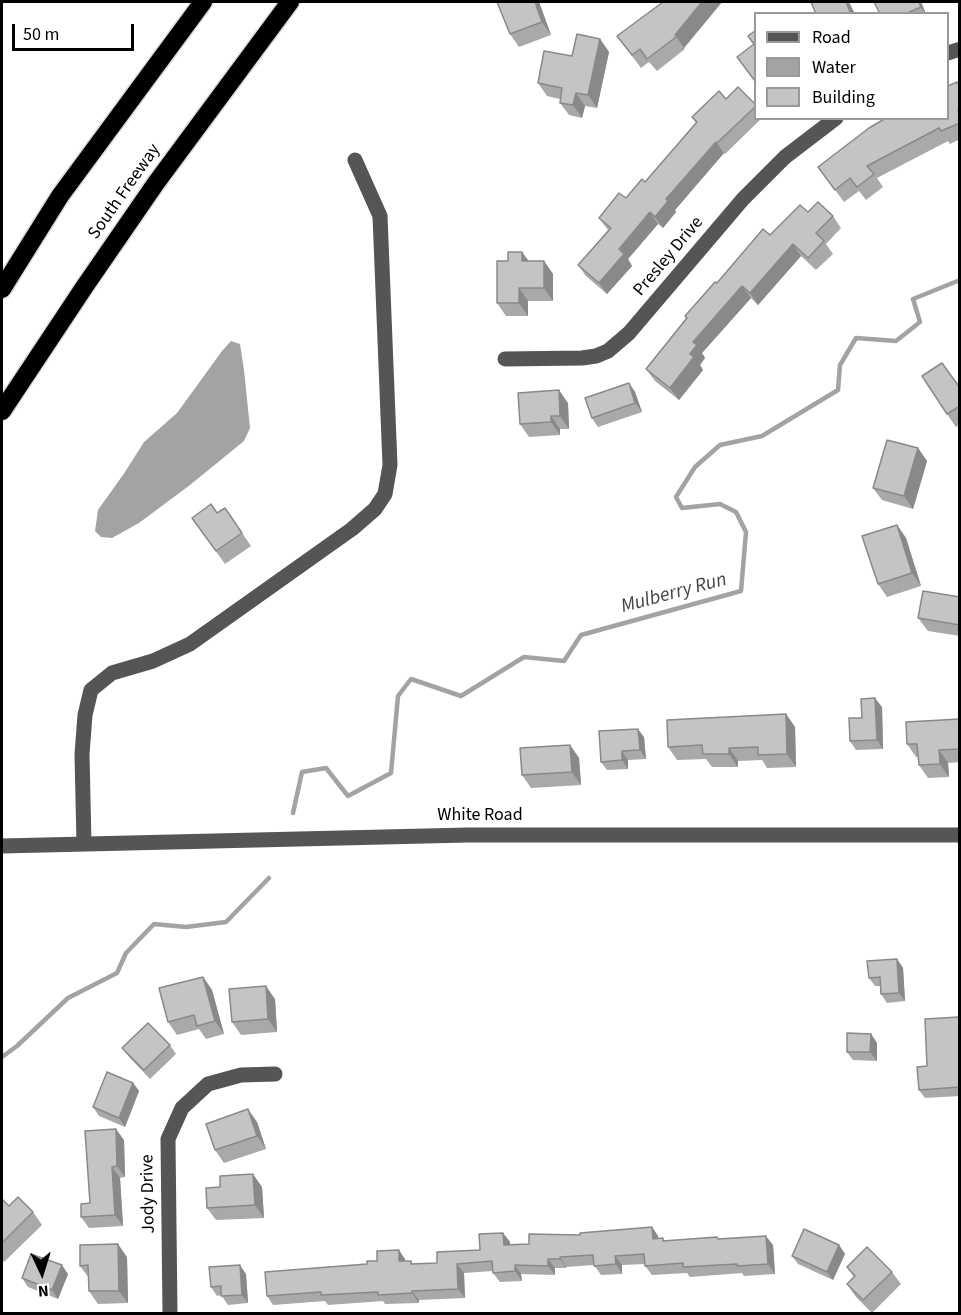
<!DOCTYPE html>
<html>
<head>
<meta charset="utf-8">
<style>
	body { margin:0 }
	#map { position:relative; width:961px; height:1315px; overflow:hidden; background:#fff; font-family:"Source Sans 3",sans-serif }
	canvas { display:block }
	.frame { position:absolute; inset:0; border:3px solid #000; pointer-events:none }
	.legend { position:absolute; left:754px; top:12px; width:195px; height:108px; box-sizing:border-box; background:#fff; border:2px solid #999; margin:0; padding:8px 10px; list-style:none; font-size:18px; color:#000 }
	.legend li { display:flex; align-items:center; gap:12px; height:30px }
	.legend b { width:30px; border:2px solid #999 }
	.north { position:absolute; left:12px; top:1243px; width:60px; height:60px; -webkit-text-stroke:4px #fff; paint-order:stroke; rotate:176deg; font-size:16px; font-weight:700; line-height:24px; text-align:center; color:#000 }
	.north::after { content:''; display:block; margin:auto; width:21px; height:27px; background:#000; clip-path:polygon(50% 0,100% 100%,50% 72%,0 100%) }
	.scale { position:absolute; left:12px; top:24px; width:122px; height:27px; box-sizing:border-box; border:3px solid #000; border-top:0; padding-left:8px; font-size:18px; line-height:21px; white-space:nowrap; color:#000; -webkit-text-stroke:4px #fff; paint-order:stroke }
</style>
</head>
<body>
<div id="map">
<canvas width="961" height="1315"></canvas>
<div class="frame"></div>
<ul class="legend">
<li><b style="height:8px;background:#555"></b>Road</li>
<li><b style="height:16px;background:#a3a3a3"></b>Water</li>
<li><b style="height:16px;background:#c4c4c4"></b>Building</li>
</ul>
<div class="north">N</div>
<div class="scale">50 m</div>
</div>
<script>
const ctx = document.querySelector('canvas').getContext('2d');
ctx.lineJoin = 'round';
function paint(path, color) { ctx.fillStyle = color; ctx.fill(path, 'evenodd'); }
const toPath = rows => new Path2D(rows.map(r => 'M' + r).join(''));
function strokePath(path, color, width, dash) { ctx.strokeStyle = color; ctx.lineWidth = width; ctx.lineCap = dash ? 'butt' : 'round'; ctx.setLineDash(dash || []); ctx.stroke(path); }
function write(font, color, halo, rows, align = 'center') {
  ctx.font = font + ' "Source Sans 3",sans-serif'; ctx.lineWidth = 6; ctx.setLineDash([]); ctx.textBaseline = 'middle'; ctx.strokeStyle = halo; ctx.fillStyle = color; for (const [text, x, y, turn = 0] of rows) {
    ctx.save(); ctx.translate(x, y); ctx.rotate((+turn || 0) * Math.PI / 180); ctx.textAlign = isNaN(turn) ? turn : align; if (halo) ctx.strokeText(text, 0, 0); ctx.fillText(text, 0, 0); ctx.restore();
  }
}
paint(toPath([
	[231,341,240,344,244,370,250,428,244,441,190,485,139,523,112,538,101,537,95,531,98,510,125,472,144,442,177,413,222,351]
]), '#a3a3a3');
strokePath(toPath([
	[293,813,302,772,326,768,348,796,391,773,398,696,411,679,461,696,524,657,564,661,581,635,741,591,746,532,736,512,720,504,682,508,676,497,695,467,720,445,762,436,838,390,840,365,856,338,896,341,920,322,913,299,960,280],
	[2,1057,17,1046,68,998,117,973,126,953,154,924,186,927,226,922,269,878]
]), '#a3a3a3', 4.5);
const highway = toPath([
	[2,289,60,196,203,2],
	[2,411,85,286,156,183,290,2]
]);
strokePath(highway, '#dbdbdb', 21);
strokePath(toPath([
	[948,53,960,49],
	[505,359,582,358,596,356,608,351,629,333,743,199,785,157,836,118],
	[84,844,82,754,85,715,91,690,112,673,153,661,190,644,352,529,375,509,385,494,390,465,380,216,355,160],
	[2,846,468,835,960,835],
	[170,1314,168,1139,182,1108,208,1084,241,1075,275,1074]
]), '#555', 15);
strokePath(highway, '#000', 18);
paint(toPath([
	[539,2,551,35,519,47,510,34],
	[658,2,722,2,684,48,685,49,657,71,649,62,641,68,617,36,661,4],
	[874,2,921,2,926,14,880,14],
	[600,39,609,52,597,108,585,106,582,118,569,115,560,103,560,99,547,96,538,83,572,56],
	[957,82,960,86,960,139,950,144,948,141,877,178,883,187,866,200,859,191,844,202,818,167],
	[726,99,756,105,756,118,762,118,725,154,724,153,675,210,676,212,663,228,658,224,628,259,632,266,607,294,586,276,578,265,608,230,599,218,626,198,645,182,696,123,692,117],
	[808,212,833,216,841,228,826,244,833,254,816,270,801,256,758,305,751,298,702,353,705,358,700,365,703,370,679,400,655,381,646,369,686,318,685,316,717,283,770,235],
	[522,252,529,261,544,261,553,274,553,301,528,301,528,316,506,316,497,303,508,261],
	[942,363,960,388,960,425,956,427,947,414],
	[629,383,635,392,642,412,598,427,592,418],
	[568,403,569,429,560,429,560,435,529,437,520,424],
	[918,448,927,461,913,509,882,500,873,488],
	[225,508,251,546,225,564,192,518,217,513],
	[897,525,906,538,921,586,887,597,878,584],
	[960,597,960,636,928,631,918,618],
	[882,707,883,749,856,750,850,741,862,718],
	[786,714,795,727,796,767,767,768,762,760,738,761,738,767,712,767,706,759,677,760,668,747],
	[960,719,960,762,948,763,949,777,928,778,919,765,918,757,916,757,907,744],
	[644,737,646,759,628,760,628,769,607,770,601,762],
	[570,745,579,758,581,785,531,788,522,775],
	[897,959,903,968,905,1001,887,1003,881,994,880,986,875,986,869,978],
	[203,977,212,990,224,1034,206,1039,199,1029,177,1035,168,1022],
	[275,999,277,1032,241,1035,232,1022],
	[960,1017,960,1096,925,1098,919,1090,927,1066],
	[871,1034,877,1043,877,1061,853,1060,847,1052],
	[170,1045,176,1054,150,1079,129,1057,122,1048],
	[133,1083,139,1091,125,1127,99,1116,93,1107],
	[257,1122,266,1149,224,1163,215,1150],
	[124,1140,125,1177,120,1178,123,1226,89,1228,81,1217,90,1203],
	[262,1187,264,1218,216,1220,207,1208],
	[2,1199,9,1206,33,1212,42,1225,4,1262,2,1259],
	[652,1227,658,1236,658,1238,665,1241,717,1237,719,1239,773,1245,775,1274,744,1276,742,1273,690,1277,687,1273,652,1275,645,1266,645,1264,622,1265,622,1274,601,1275,594,1265,566,1267,566,1268,555,1268,555,1275,521,1274,522,1281,500,1282,493,1273,493,1271,464,1273,465,1298,419,1300,419,1303,385,1304,383,1301,328,1305,325,1301,273,1305,267,1296,377,1261,399,1250,405,1261,411,1261,413,1264,437,1263,480,1250,503,1233,510,1242,510,1245,529,1244,580,1235],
	[839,1245,845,1254,833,1280,798,1264,792,1256],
	[127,1257,128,1303,98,1304,89,1291,89,1278,80,1266],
	[847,1267,892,1272,901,1284,872,1313,856,1297,847,1284,854,1277],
	[68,1274,58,1299,28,1287,22,1278],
	[246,1274,248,1303,228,1305,221,1295,217,1296,211,1287]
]), '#a9a9a9');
paint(toPath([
	[535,2,539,2,551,35,542,22],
	[702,2,722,2,684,48,675,35],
	[846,2,849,2,855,14,851,14],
	[919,2,921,2,926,14,921,7],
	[600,39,609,52,597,108,588,95],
	[576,93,585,106,582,118,573,105],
	[716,142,724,153,675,210,676,212,663,228,655,217,666,199],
	[650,212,658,224,628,259,632,266,607,294,599,283,619,249],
	[793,244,801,256,758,305,750,293],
	[522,252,531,265,522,261],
	[544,261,553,274,553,301,544,288],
	[742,286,751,298,702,353,705,358,700,365,703,370,679,400,670,388,690,354,693,342],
	[519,288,528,301,528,316,519,303],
	[629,383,635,392,642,412,635,403],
	[559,390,568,403,569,429,560,416],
	[551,416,560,429,560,435,551,422],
	[918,448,927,461,913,509,904,496],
	[897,525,906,538,921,586,912,573],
	[875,698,882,707,883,749,877,740],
	[786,714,795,727,796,767,787,754],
	[638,729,644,737,646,759,640,750],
	[570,745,579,758,581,785,572,772],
	[729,748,738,761,738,767,729,754],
	[939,750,948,763,949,777,940,764],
	[622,751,628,760,628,769,622,760],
	[897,959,903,968,905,1001,899,993],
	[203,977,212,990,224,1034,215,1021],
	[266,986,275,999,277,1032,268,1019],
	[871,1034,877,1043,877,1061,870,1052],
	[133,1083,139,1091,125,1127,119,1118],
	[248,1109,257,1122,266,1149,257,1136],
	[116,1129,124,1140,125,1177,117,1166],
	[112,1167,120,1178,123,1226,115,1215],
	[253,1174,262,1187,264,1218,255,1205],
	[652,1227,658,1236,659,1248,653,1239],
	[503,1233,510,1242,511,1255,504,1245],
	[766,1236,773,1245,775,1274,768,1264],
	[118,1244,127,1257,128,1303,119,1291],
	[839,1245,845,1254,833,1280,827,1272],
	[399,1250,405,1259,406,1270,399,1261],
	[615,1256,622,1265,622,1274,616,1264],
	[560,1257,566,1267,566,1268,560,1259],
	[548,1259,555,1268,555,1275,548,1266],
	[457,1264,464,1273,465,1298,458,1289],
	[62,1265,68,1274,58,1299,52,1290],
	[240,1265,246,1274,248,1303,242,1295],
	[515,1265,521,1274,522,1281,515,1271],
	[412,1291,419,1300,419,1303,412,1293]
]), '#898989');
const building = toPath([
	[497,2,535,2,542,22,510,34,497,2],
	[663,2,702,2,675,35,676,37,647,59,640,49,632,55,617,36,663,2],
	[811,2,846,2,851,14,816,14,811,2],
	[874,2,919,2,921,7,905,14,880,14,874,2],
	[756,30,756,80,755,81,737,57,754,44,748,36,756,30],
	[577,34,600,39,588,95,576,93,573,105,560,103,562,88,538,83,544,51,572,56,577,34],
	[957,82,960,88,960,109,958,110,960,115,960,123,941,131,939,128,867,166,874,174,857,187,850,178,835,190,818,167,869,128,886,118,948,118,948,86,957,82],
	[738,87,756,105,756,106,717,143,716,142,666,199,668,201,655,217,650,212,619,249,624,254,599,283,578,265,611,228,599,218,619,193,626,198,642,179,645,182,697,122,692,117,719,91,726,99,738,87],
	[818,202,833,216,816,233,824,241,808,258,793,244,750,293,742,286,693,342,697,345,690,354,694,357,670,388,646,369,687,318,685,316,715,282,717,283,763,229,770,235,800,205,808,212,818,202],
	[508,252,522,252,522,261,544,261,544,288,519,288,519,303,497,303,497,261,508,261,508,252],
	[942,363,960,388,960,406,947,414,922,376,942,363],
	[629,383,635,403,592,418,585,398,629,383],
	[559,390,560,416,551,416,551,422,520,424,518,393,559,390],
	[887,440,918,448,904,496,873,488,887,440],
	[211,504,217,513,225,508,242,533,216,551,192,518,211,504],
	[897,525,912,573,878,584,862,536,897,525],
	[923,591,960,597,960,625,918,618,923,591],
	[875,698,877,740,850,741,849,718,862,718,861,699,875,698],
	[786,714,787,754,758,755,758,747,729,748,729,754,703,754,702,745,668,747,667,720,786,714],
	[960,719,960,749,939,750,940,764,919,765,917,744,907,744,906,722,960,719],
	[638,729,640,750,622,751,622,760,601,762,599,731,638,729],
	[570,745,572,772,522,775,520,748,570,745],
	[897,959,899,993,881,994,880,977,869,978,867,961,897,959],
	[203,977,215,1021,197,1026,194,1015,168,1022,159,988,203,977],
	[266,986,268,1019,232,1022,229,989,266,986],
	[959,1017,960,1087,919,1090,917,1067,927,1066,925,1019,959,1017],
	[148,1023,170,1045,144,1070,122,1048,148,1023],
	[847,1033,871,1034,870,1052,847,1052,847,1033],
	[107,1072,133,1083,119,1118,93,1107,107,1072],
	[248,1109,257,1136,215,1150,206,1124,248,1109],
	[116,1129,117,1166,112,1167,115,1215,81,1217,81,1204,90,1203,85,1131,116,1129],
	[253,1174,255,1205,207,1208,206,1188,220,1187,220,1176,253,1174],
	[18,1197,33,1212,2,1243,2,1199,9,1206,18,1197],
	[652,1227,653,1239,663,1238,663,1241,717,1237,718,1239,766,1236,768,1264,737,1266,737,1264,683,1267,683,1263,645,1266,644,1254,615,1256,616,1264,594,1266,593,1255,560,1257,560,1259,548,1259,548,1266,515,1265,515,1271,493,1273,492,1261,457,1264,458,1289,412,1291,412,1293,378,1295,378,1292,321,1295,321,1292,267,1296,265,1272,367,1264,367,1261,377,1261,377,1251,399,1250,399,1261,411,1261,411,1264,437,1263,437,1252,480,1250,479,1234,503,1233,504,1245,529,1244,529,1234,580,1235,580,1233,652,1227],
	[804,1229,839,1245,827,1272,792,1256,804,1229],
	[118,1244,119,1291,89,1291,88,1265,80,1266,80,1245,118,1244],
	[867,1247,892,1272,863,1300,847,1284,855,1276,847,1267,867,1247],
	[31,1254,62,1265,52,1290,22,1278,31,1254],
	[240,1265,242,1295,221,1296,221,1286,211,1287,209,1267,240,1265]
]);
paint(building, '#c4c4c4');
strokePath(building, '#898989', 1.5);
write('18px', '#000', '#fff', [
	["South Freeway",125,192,-55],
	["Presley Drive",669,257,-50],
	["White Road",480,816],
	["Jody Drive",149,1194,-91]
]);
write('italic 20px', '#444', '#fff', [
	["Mulberry Run",674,594,-15]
]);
</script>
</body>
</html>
